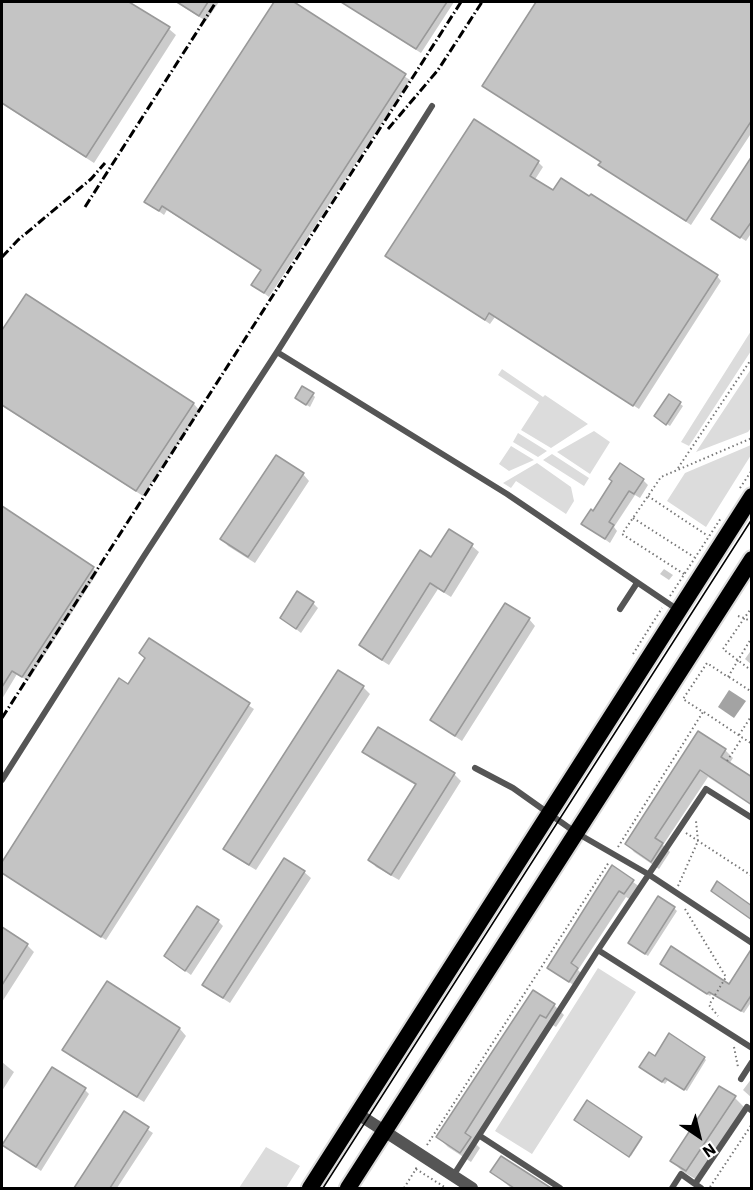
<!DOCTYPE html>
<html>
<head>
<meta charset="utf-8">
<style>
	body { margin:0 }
	#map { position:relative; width:753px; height:1190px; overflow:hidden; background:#fff; font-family:"IBM Plex Sans",sans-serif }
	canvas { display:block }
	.frame { position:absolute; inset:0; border:3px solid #000; pointer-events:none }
	.north { position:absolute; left:669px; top:1106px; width:60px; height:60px; -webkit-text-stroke:4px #fff; paint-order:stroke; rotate:145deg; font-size:16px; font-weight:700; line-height:24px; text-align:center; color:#000 }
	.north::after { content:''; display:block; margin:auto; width:21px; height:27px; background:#000; clip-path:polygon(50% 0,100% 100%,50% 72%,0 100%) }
</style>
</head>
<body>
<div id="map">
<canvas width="753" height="1190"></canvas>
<div class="frame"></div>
<div class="north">N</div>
</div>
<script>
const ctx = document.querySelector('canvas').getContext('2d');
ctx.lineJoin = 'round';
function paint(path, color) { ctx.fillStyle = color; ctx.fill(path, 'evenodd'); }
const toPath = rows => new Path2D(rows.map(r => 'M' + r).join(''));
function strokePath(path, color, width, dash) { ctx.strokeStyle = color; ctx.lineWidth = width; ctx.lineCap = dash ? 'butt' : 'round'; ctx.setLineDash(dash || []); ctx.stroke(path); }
paint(toPath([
	[751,331,751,351,689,446,681,442],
	[502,369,543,397,545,395,588,424,551,448,521,430,539,402,498,375],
	[751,369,751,428,748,432,696,452],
	[594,431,610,442,590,474,557,452],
	[518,433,547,451,538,457,513,442],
	[751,445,751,455,706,527,667,501,685,473],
	[511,446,534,460,509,471,499,464],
	[552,454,589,478,584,486,543,460],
	[537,463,571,487,574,501,566,514,516,481,511,488,503,483],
	[598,968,636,992,532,1154,495,1131],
	[266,1147,300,1166,286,1188,239,1188]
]), '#dcdcdc');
paint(toPath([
	[729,690,746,701,734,718,718,707]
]), '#a3a3a3');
paint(toPath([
	[2,2,127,2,169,29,176,35,94,163,2,104],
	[175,2,219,2,206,21],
	[276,2,291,2,410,80,269,297,253,285,262,271,167,210,164,215,146,202],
	[341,2,454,2,421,53],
	[538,2,752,2,752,132,691,225,605,169,602,163,484,86],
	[474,121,538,162,543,167,534,181,717,276,721,281,639,409,495,317,490,324,387,256],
	[752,159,752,232,746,241,718,223],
	[26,296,194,404,200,411,143,496,2,406,2,333],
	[313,395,315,397,310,407,300,401],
	[669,396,683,406,670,426,659,419],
	[303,474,309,481,255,563,228,546,222,539],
	[643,480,648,485,640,498,635,495,614,527,617,531,610,543,583,524,593,513],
	[2,508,98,572,28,681,17,674,2,699],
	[449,531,472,546,479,552,451,597,438,589,389,665,368,652,361,645,432,559],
	[664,569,673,575,669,580,660,574],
	[313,603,318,608,301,633,282,618],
	[529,619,535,626,462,741,439,726,432,720],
	[149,640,254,709,106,940,3,874,2,865,120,680,129,686,147,659],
	[752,649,752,665,745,659],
	[363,687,370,694,256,870,231,855,225,849],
	[699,733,725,750,733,758,729,764,752,779,752,806,708,777,663,845,670,852,659,869,634,852,627,844],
	[364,752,454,774,461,781,399,880,376,867,370,860,417,786,370,758],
	[612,867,640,887,631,900,626,897,578,970,584,976,576,987,549,967],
	[304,872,311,878,230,1003,211,991,204,985],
	[674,908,677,911,648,956,633,946],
	[218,921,223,926,191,975,165,956],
	[2,929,27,945,34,952,2,1002],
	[752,953,752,1001,744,1013,712,994,710,996,664,967,730,986],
	[107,983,180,1029,186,1036,144,1102,70,1056,64,1050],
	[534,993,554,1005,564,1015,556,1027,551,1024,475,1143,480,1148,471,1162,448,1147,438,1137],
	[655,1058,704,1058,706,1060,687,1091,668,1080,665,1084,644,1070],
	[2,1062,14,1072,2,1091],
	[752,1078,752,1098,743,1090],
	[85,1090,89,1094,41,1171,3,1145],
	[735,1098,745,1108,697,1180,682,1171,672,1161],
	[587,1102,642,1139,631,1156,576,1119],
	[124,1114,153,1133,117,1188,76,1188],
	[501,1158,549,1188,511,1188,492,1172]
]), '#0003');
const building = toPath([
	[2,2,129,2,170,27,86,157,2,103,2,2],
	[177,2,208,2,199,16,177,2],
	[274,2,294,2,406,74,264,293,251,285,261,270,162,206,159,211,144,202,274,2],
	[341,2,447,2,416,49,341,2],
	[536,2,752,2,752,120,686,221,598,165,601,162,482,86,536,2],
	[474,119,539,161,530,176,553,190,561,178,589,196,591,194,718,275,633,406,489,313,485,320,385,256,474,119],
	[752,156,752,221,740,238,711,219,752,156],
	[26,294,194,403,136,491,2,405,2,330,26,294],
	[302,386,314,393,306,405,295,398,302,386],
	[669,394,681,402,666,425,654,416,669,394],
	[276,455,304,473,248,557,220,539,276,455],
	[620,463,644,479,634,494,629,491,609,522,614,525,605,539,581,524,591,509,593,511,612,481,609,479,620,463],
	[2,506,94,567,22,677,12,671,2,687,2,506],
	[449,529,473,544,444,592,430,583,382,660,359,645,420,550,431,557,449,529],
	[297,591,314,602,296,629,280,618,297,591],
	[505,603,530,618,455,736,430,720,505,603],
	[149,638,250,703,101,937,2,873,2,862,119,678,128,684,145,658,139,653,149,638],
	[338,670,364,686,249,865,223,849,338,670],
	[378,727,455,773,391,875,368,860,416,784,362,752,378,727],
	[698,731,726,749,721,757,752,777,752,805,700,770,655,838,663,843,651,862,625,844,698,731],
	[284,858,305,871,223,998,202,985,284,858],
	[612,865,634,880,624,894,619,891,571,963,578,968,569,982,547,968,612,865],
	[717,881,752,906,752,920,711,891,717,881],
	[658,896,675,907,645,954,628,943,658,896],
	[197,906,219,920,185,971,164,956,197,906],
	[2,927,28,944,2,985,2,927],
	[671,946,729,984,752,948,752,994,741,1011,709,992,707,994,660,964,671,946],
	[107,981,180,1028,137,1097,62,1050,107,981],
	[533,990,555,1004,546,1018,540,1015,465,1133,471,1137,460,1153,436,1137,533,990],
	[669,1033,705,1057,684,1090,665,1078,662,1082,639,1067,649,1052,655,1056,669,1033],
	[52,1067,86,1088,36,1167,2,1145,52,1067],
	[719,1086,736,1096,686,1171,670,1161,719,1086],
	[587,1100,642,1137,629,1157,574,1120,587,1100],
	[124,1111,149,1127,110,1188,74,1188,124,1111],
	[501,1156,551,1188,514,1188,490,1172,501,1156]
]);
paint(building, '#c4c4c4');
strokePath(building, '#999', 1.5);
const trunk = toPath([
	[310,1188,752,496],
	[348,1188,752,559]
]);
strokePath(trunk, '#dbdbdb', 20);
strokePath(toPath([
	[678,468,752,358],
	[740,488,752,470],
	[648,496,708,536],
	[633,518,694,557],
	[684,574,622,534,661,477,752,438],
	[670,596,721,518],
	[752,607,723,649,752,671],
	[738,616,744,618,752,622],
	[633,654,662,608],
	[729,677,752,692],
	[704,712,752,744],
	[739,735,752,715],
	[727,761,742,738],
	[686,833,752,876],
	[618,847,703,712,683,699,707,663,728,677,752,637],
	[678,886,698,841,696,821],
	[685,909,726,977,709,1005,718,1016],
	[734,1047,738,1067],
	[427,1145,609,862],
	[416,1169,446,1188],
	[710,1187,752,1124],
	[404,1188,416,1169,416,1166]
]), '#777', 2, [1.5, 3]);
strokePath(toPath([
	[277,352,507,494,678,610],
	[620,609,637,583],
	[475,768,513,788,575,832,648,874,752,943],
	[2,780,144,556,277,352,432,106],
	[598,950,752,1048],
	[741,1079,752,1062],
	[480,1136,560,1188],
	[453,1176,598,950,706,789,752,818],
	[672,1188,681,1174,695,1184],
	[701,1188,695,1184,747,1107,752,1111]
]), '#555', 6);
strokePath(toPath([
	[358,1114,472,1188]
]), '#555', 12);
strokePath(trunk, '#000', 16);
strokePath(toPath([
	[323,1188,752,519]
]), '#000', 1.5);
strokePath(toPath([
	[388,129,438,70,482,2],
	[85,207,216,2],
	[2,257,18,240,91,179,105,163],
	[2,718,461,2]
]), '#000', 3, [9, 3, 1.5, 3]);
</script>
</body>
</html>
